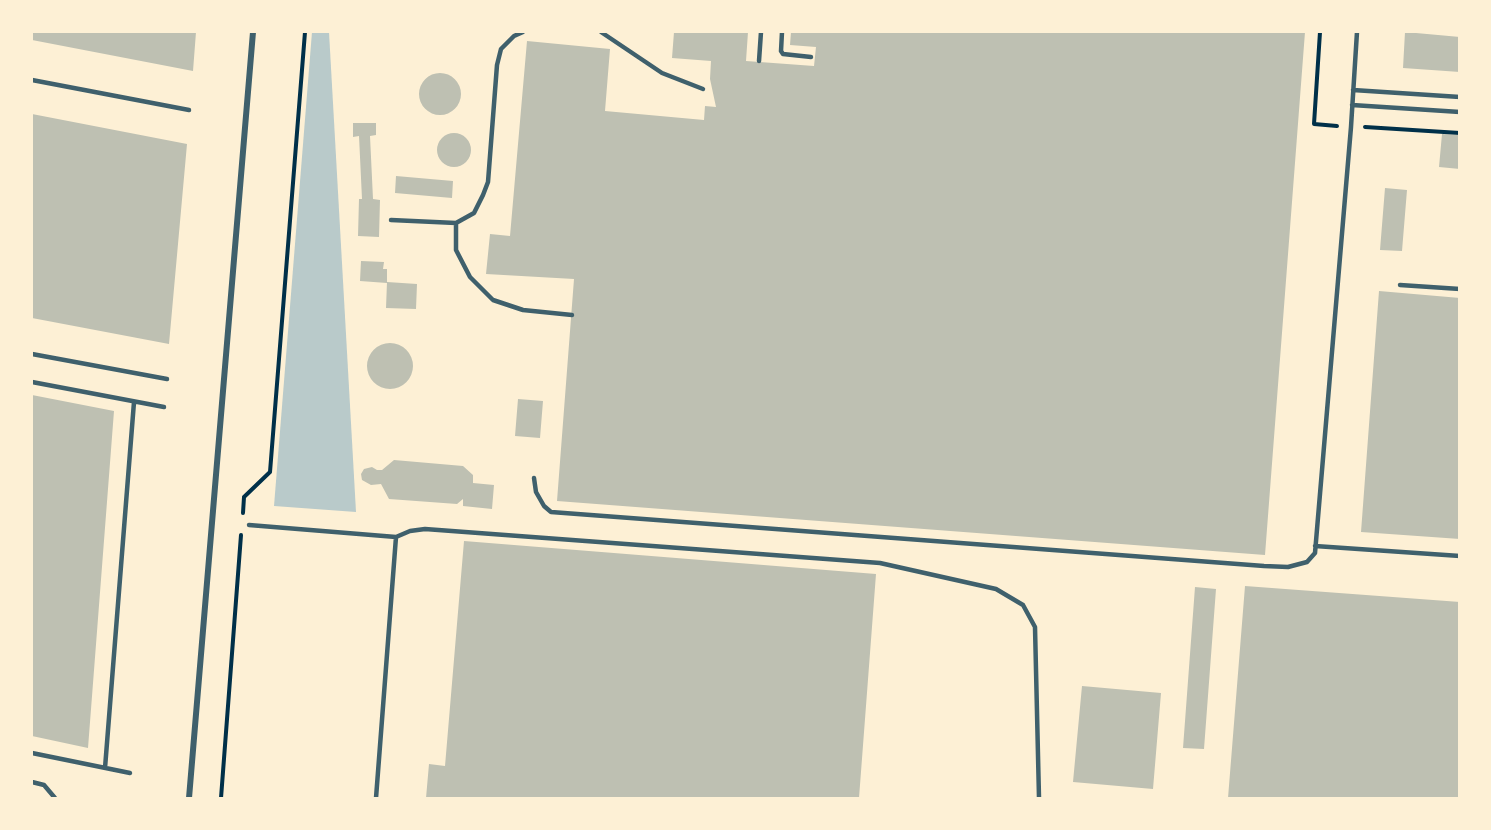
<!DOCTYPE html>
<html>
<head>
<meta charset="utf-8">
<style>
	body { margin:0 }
	#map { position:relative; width:1491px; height:830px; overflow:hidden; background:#fdf0d5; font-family:Ubuntu,sans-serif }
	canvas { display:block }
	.frame { position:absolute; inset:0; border:33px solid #fdf0d5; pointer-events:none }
</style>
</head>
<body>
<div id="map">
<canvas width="1491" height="830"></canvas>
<div class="frame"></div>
</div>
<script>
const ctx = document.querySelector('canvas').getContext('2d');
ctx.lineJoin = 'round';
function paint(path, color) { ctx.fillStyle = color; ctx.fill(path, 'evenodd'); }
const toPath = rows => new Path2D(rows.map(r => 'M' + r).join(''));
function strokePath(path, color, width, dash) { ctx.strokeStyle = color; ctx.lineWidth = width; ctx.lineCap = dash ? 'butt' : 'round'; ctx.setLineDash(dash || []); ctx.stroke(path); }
paint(toPath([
	[312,32,329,32,356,512,274,506]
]), '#b9caca');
paint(toPath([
	[32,32,196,32,193,71,32,40],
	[674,32,748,32,746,61,814,66,816,47,790,45,791,32,1305,32,1265,555,557,501,574,279,486,274,490,234,510,236,527,41,610,49,605,111,704,120,705,106,716,107,710,79,711,61,672,58],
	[1405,32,1460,37,1460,72,1403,68],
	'419 94a21 21 0 1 1 42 0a21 21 0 1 1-42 0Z',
	[32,114,187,144,169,344,32,318],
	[353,123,376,123,376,135,370,136,373,199,380,200,379,237,358,236,359,199,362,199,359,136,353,137],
	'437 150a17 17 0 1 1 34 0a17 17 0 1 1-34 0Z',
	[1442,134,1460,135,1460,169,1439,167],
	[396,176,453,181,452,198,395,193],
	[1385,188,1407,190,1402,251,1380,250],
	[361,261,384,262,383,269,387,269,387,283,360,281],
	[387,282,417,284,416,309,386,308],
	[1379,291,1460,298,1460,539,1361,532],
	'367 366a23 23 0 1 1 46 0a23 23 0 1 1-46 0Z',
	[32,395,114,411,88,748,32,736],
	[518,399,543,401,540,438,515,436],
	[394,460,463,466,473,475,473,483,494,485,492,509,463,506,463,499,457,504,389,499,381,484,371,485,362,480,361,474,364,469,372,467,377,470,382,470],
	[464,541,876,574,859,798,426,798,429,764,445,766],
	[1245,586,1460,602,1460,798,1228,798],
	[1195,587,1216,589,1204,749,1183,748],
	[1082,686,1161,693,1153,789,1073,782]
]), '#bec0b2');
strokePath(toPath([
	[1320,32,1314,124,1337,126],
	[1365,127,1460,133],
	[243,513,244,497,270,472,305,32],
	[221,798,241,535]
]), '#003049', 4);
strokePath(toPath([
	[601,32,662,73,703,89],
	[782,32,781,51,783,54,811,57],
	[759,61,761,32],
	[32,80,189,110],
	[1353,90,1460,97],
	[1352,105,1460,112],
	[391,220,456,223,474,213,483,195,488,182,497,65,501,49,514,36,523,32],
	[456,223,456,250,470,277,493,300,523,310,572,315],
	[1400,285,1460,289],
	[32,354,167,379],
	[32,382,164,407],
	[534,478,536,492,544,506,551,512,1264,566,1288,567,1307,562,1315,553,1351,127,1357,32],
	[249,525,396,537],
	[1315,546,1460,556],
	[32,753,130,773],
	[105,768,134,402],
	[32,782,44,785,55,798],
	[376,798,396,537,410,531,425,529,880,563,996,589,1023,605,1035,627,1039,798]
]), '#3f606c', 4.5);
strokePath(toPath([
	[189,798,253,32]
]), '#3f606c', 6);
</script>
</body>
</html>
